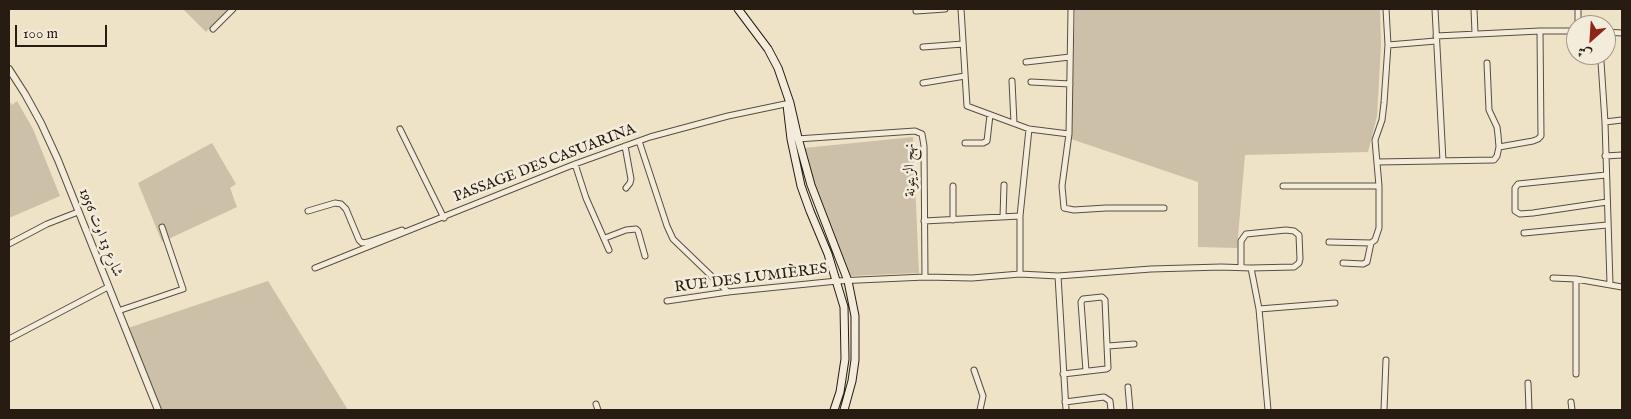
<!DOCTYPE html>
<html>
<head>
<meta charset="utf-8">
<style>
	body { margin:0 }
	#map { position:relative; width:1631px; height:419px; overflow:hidden; background:#eee2c7; font-family:"IM FELL English",Amiri,serif }
	canvas { display:block }
	.frame { position:absolute; inset:0; border:10px solid #261c12; pointer-events:none }
	.north { position:absolute; left:1566px; top:15px; width:50px; height:50px; box-sizing:border-box; background:#f4ecdb; border:1px solid #a2998b; border-radius:50%; rotate:206deg; font-size:14px; font-weight:700; line-height:20px; text-align:center; color:#261c12 }
	.north::after { content:''; display:block; margin:auto; width:18px; height:22px; background:#8f2418; clip-path:polygon(50% 0,100% 100%,50% 72%,0 100%) }
	.scale { position:absolute; left:15px; top:25px; width:92px; height:22px; box-sizing:border-box; border:2px solid #261c12; border-top:0; padding-left:6px; font-size:15px; line-height:18px; white-space:nowrap; color:#261c12; -webkit-text-stroke:4px #f4ecdb; paint-order:stroke }
</style>
</head>
<body>
<div id="map">
<canvas width="1631" height="419"></canvas>
<div class="frame"></div>
<div class="north">ش</div>
<div class="scale">100 m</div>
</div>
<script>
const ctx = document.querySelector('canvas').getContext('2d');
ctx.lineJoin = 'round';
function paint(path, color) { ctx.fillStyle = color; ctx.fill(path, 'evenodd'); }
const toPath = rows => new Path2D(rows.map(r => 'M' + r).join(''));
function strokePath(path, color, width, dash) { ctx.strokeStyle = color; ctx.lineWidth = width; ctx.lineCap = dash ? 'butt' : 'round'; ctx.setLineDash(dash || []); ctx.stroke(path); }
function write(font, color, halo, rows, align = 'center') {
  ctx.font = font + ' "IM FELL English",Amiri,serif'; ctx.lineWidth = 5; ctx.setLineDash([]); ctx.textBaseline = 'middle'; ctx.strokeStyle = halo; ctx.fillStyle = color; for (const [text, x, y, turn = 0] of rows) {
    ctx.save(); ctx.translate(x, y); ctx.rotate((+turn || 0) * Math.PI / 180); ctx.textAlign = isNaN(turn) ? turn : align; if (halo) ctx.strokeText(text, 0, 0); ctx.fillText(text, 0, 0); ctx.restore();
  }
}
paint(toPath([
	[183,9,228,9,206,32],
	[1075,9,1380,9,1381,45,1377,116,1368,152,1245,155,1237,248,1198,247,1198,182,1071,139],
	[9,100,12,105,17,101,33,129,60,196,9,218],
	[913,137,919,273,850,276,817,197,804,148],
	[212,143,236,184,230,188,237,207,162,242,138,183],
	[268,281,348,410,162,410,128,328]
]), '#ccc0a8');
const minor = toPath([
	[961,9,967,106,1029,129,1069,134],
	[1071,9,1069,134,1062,186,1064,208,1074,210,1106,208,1164,208],
	[1435,9,1443,161],
	[1474,9,1475,33],
	[1578,9,1578,25],
	[916,11,945,9],
	[213,29,233,9],
	[1606,32,1622,33],
	[1436,36,1540,31,1576,31],
	[1388,45,1436,41],
	[923,47,963,44],
	[1026,62,1070,57],
	[1601,62,1605,122,1610,284],
	[1012,81,1014,123],
	[1031,82,1070,84],
	[923,83,965,76],
	[1605,122,1622,120],
	[400,129,444,218],
	[797,139,915,131,922,134,924,146,925,277],
	[639,141,667,226,673,239,728,292],
	[965,143,983,143,987,141,990,115],
	[625,146,631,179,630,183,626,188],
	[1499,147,1533,141,1538,139,1541,136,1540,31],
	[1605,156,1622,155],
	[1377,162,1494,160,1497,156,1499,147,1498,135,1497,127,1489,110,1487,63],
	[575,164,586,198,609,250],
	[1606,175,1518,184,1515,188,1515,211,1520,214,1533,213,1607,202],
	[1283,186,1379,186],
	[308,211,335,203,341,204,346,209,359,240,362,243,368,242,402,230],
	[1003,217,1004,185],
	[953,220,953,186],
	[924,221,1020,216],
	[1524,233,1607,225],
	[605,238,626,230,636,229,638,231,645,256],
	[1329,242,1371,243],
	[9,244,47,224,78,212],
	[1343,263,1363,264,1367,262,1371,243,1375,240,1379,228,1379,186,1375,140,1382,120,1384,103,1388,45,1386,9],
	[315,268,575,164,650,137,728,116,790,103],
	[1251,268,1259,309,1268,410],
	[1020,274,1020,216,1029,129],
	[1058,276,1066,410],
	[1553,278,1576,279,1622,287],
	[667,301,728,292,837,281,925,277,972,278,1020,274,1058,276,1151,269,1221,267,1251,268,1294,267,1299,263,1300,259,1299,235,1294,231,1286,230,1246,234,1241,241,1241,267],
	[1259,309,1335,303],
	[118,311,183,289,162,227],
	[9,339,108,287],
	[1108,346,1134,344],
	[974,370,983,396,980,410],
	[1063,374,1106,369,1108,368,1105,300,1102,297,1083,299,1081,302,1086,371],
	[1576,374,1576,279],
	[1528,383,1529,410],
	[1128,387,1130,410],
	[1065,402,1104,397,1110,401,1111,410],
	[1571,402,1572,410],
	[596,404,598,410],
	[1384,410,1386,360]
]);
const tertiary = toPath([
	[9,69,25,94,41,123,58,160,158,410]
]);
const secondary = toPath([
	[738,9,768,49,778,68,790,103,798,138,811,185,848,281,855,316,855,360,852,381,844,410],
	[787,105,791,139,801,186,810,211,828,254,844,307,845,359,840,392,834,410]
]);
strokePath(minor, '#584e3f', 7);
strokePath(tertiary, '#584e3f', 8);
strokePath(secondary, '#261c12', 9);
strokePath(minor, '#f4ecdb', 5);
strokePath(tertiary, '#f4ecdb', 6);
strokePath(secondary, '#f4ecdb', 7);
write('15px', '#261c12', '#f4ecdb', [
	["PASSAGE DES CASUARINA",545,164,-21],
	["نهج الزيتونة",911,170,-91],
	["شارع 13 اوت 1956",100,233,68],
	["RUE DES LUMIÈRES",751,279,-7]
]);
</script>
</body>
</html>
